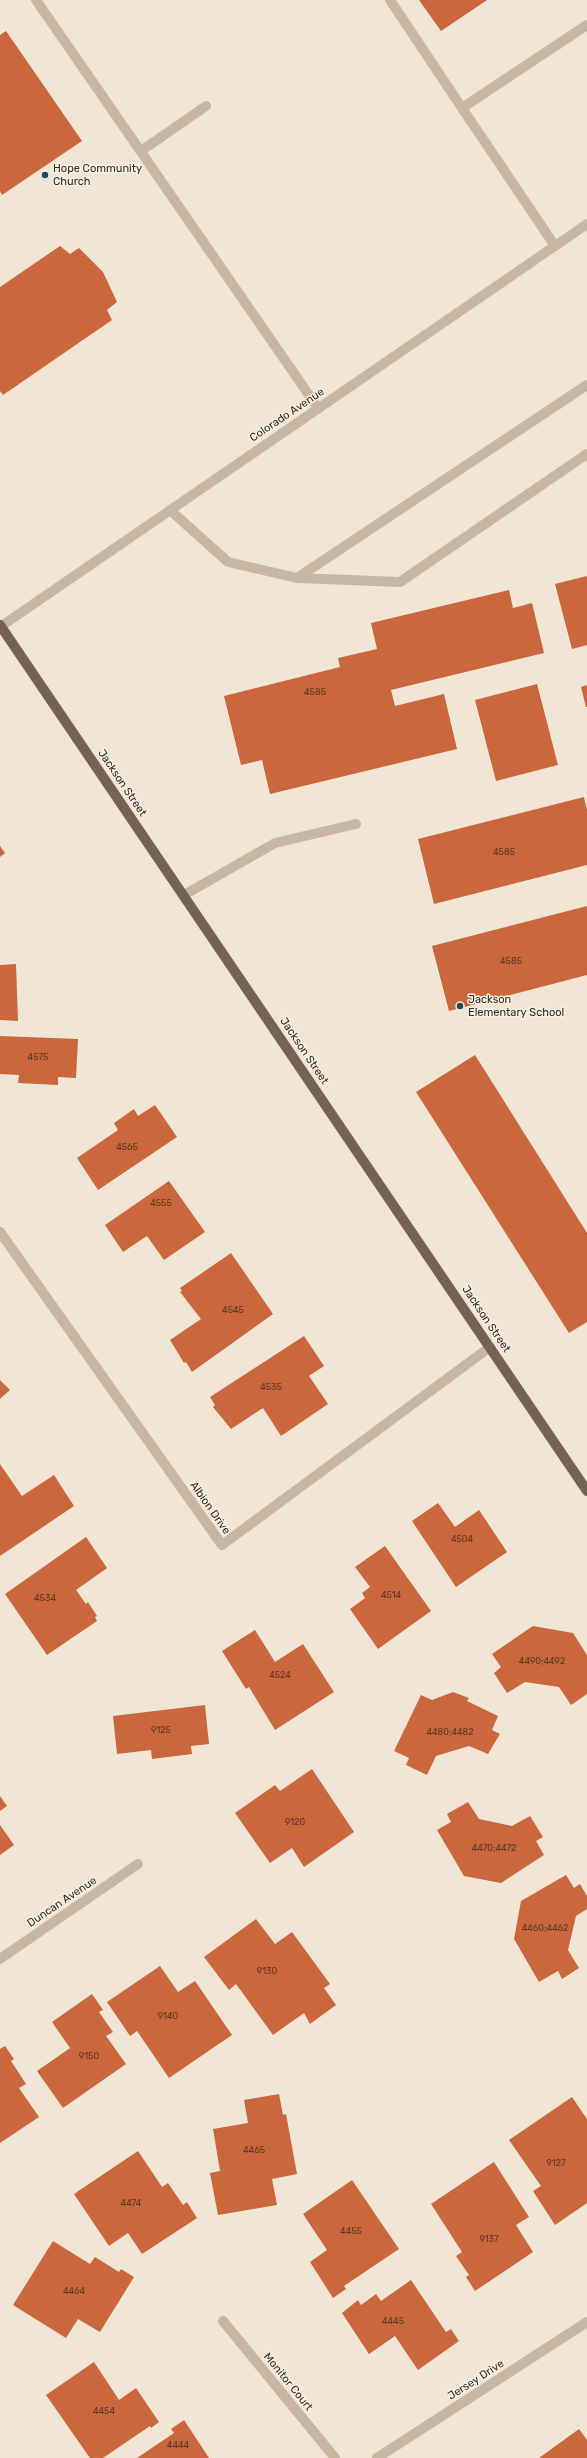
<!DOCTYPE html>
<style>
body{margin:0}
canvas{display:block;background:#f1e6d6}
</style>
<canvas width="587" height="2458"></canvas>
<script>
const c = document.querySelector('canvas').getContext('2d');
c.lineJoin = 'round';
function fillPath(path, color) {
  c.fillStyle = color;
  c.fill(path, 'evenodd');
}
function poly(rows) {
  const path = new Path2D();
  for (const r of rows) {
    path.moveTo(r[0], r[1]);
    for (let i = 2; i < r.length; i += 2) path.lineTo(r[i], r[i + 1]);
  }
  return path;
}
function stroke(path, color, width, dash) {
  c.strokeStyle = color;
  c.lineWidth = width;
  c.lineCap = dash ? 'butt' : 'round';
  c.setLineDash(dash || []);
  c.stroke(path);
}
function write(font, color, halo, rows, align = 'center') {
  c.font = font + ' Rubik,sans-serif';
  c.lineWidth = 3;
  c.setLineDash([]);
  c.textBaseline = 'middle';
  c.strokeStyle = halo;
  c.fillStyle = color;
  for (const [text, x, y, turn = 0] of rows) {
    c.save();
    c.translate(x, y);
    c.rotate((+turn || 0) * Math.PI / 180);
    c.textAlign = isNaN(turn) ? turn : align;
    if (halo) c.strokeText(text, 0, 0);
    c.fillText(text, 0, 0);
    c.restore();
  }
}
const building = poly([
 [419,0,487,0,441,31],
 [6,31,82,141,2,195,0,191,0,35],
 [60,246,70,254,79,248,103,272,117,302,107,310,112,320,3,395,0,391,0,287],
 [587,576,587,645,572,649,555,584],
 [509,590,513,608,532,603,544,653,391,690,395,706,444,694,457,749,270,794,262,760,241,765,224,696,340,667,338,658,377,649,371,623],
 [537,684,558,765,496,781,475,700],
 [587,685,587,707,586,707,581,687],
 [584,797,587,810,587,865,434,904,418,839],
 [0,846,5,853,0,857],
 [587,906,587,975,449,1011,432,946],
 [16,964,18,1021,0,1020,0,965],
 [0,1036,78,1039,76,1078,58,1077,58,1085,18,1083,19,1075,0,1074],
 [475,1055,587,1233,587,1322,569,1333,416,1092],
 [155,1105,177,1137,98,1190,77,1158,118,1130,114,1123,134,1109,138,1116],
 [169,1181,205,1232,164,1260,147,1236,123,1252,105,1225],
 [231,1253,273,1314,192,1372,186,1362,184,1363,170,1340,201,1319,180,1292,182,1291,180,1288],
 [304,1336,324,1366,309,1376,328,1404,281,1436,263,1408,231,1429,213,1407,215,1405,210,1397],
 [0,1380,10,1390,0,1399],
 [0,1464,22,1496,54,1475,74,1506,0,1556],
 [438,1503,455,1527,479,1510,507,1552,456,1587,412,1521],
 [86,1537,107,1568,76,1590,86,1604,88,1602,97,1616,95,1617,97,1621,47,1655,5,1594],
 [385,1546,431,1611,378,1649,350,1609,365,1598,362,1593,370,1587,355,1567],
 [533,1626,573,1633,587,1655,587,1694,571,1705,559,1687,525,1682,507,1693,494,1673,501,1667,492,1654],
 [255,1630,275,1662,303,1644,334,1692,275,1730,249,1687,246,1689,222,1651],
 [453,1692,469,1698,467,1701,498,1716,492,1730,500,1734,488,1754,469,1746,436,1756,427,1775,406,1765,409,1758,394,1751,421,1695,432,1700],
 [205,1705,209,1744,191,1746,192,1754,152,1759,151,1750,117,1754,113,1716],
 [312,1769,354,1832,304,1867,292,1848,270,1863,235,1813,275,1785,280,1791],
 [0,1796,7,1806,0,1811],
 [468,1802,479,1819,512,1826,530,1816,543,1837,536,1841,544,1855,501,1883,464,1876,437,1830,451,1822,447,1814],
 [0,1825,14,1845,0,1855],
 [566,1875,574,1888,580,1884,587,1896,587,1909,576,1916,568,1950,579,1968,562,1979,558,1971,539,1982,514,1939,521,1901],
 [256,1919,275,1944,292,1932,330,1984,324,1988,336,2005,310,2024,304,2013,273,2035,236,1984,229,1990,204,1957],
 [160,1966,178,1992,195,1981,232,2035,169,2078,137,2031,130,2036,107,2002],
 [92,1994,103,2010,99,2012,113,2032,106,2036,126,2064,63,2108,37,2071,70,2048,52,2022],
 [5,2046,14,2059,11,2061,26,2084,19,2088,39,2117,0,2143,0,2049],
 [279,2094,283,2115,286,2114,297,2174,272,2179,277,2205,218,2215,210,2173,220,2171,213,2129,248,2123,244,2100],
 [572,2097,587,2119,587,2203,555,2225,533,2191,541,2186,509,2140],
 [138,2151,162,2187,168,2183,183,2205,187,2202,197,2218,142,2254,128,2233,109,2246,74,2194],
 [494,2162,529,2217,516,2225,533,2252,475,2291,466,2277,469,2275,456,2256,462,2252,431,2204],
 [352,2180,399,2249,344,2286,346,2289,333,2298,310,2262,327,2250,303,2214],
 [53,2241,90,2264,95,2257,119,2272,121,2269,134,2277,100,2332,78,2319,66,2338,13,2305],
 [411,2280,446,2332,451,2329,459,2341,418,2370,395,2336,369,2354,342,2313,358,2300,361,2305,376,2294,381,2301],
 [94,2362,119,2400,136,2388,159,2422,151,2428,150,2426,103,2458,90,2458,46,2395],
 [184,2420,209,2458,137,2458,174,2433,171,2429],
 [579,2429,587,2440,587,2458,539,2458]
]);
const minor = poly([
 [36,0,318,408],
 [390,0,462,108,587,25],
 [462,108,555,246],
 [141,151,206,106],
 [170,510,228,562,297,578,587,385],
 [297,578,400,582,587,454],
 [0,627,587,224],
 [184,895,275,843,356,824],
 [0,1232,222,1545,490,1347],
 [0,1959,138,1864],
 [223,2321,335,2458],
 [377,2458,587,2322]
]);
const major = poly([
 [0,625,587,1491]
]);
const markers = [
 [45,175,4,"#1a4e56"],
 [460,1006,4,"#1a4e56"]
];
const numberNames = [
 ["4585",315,692],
 ["4585",504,852],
 ["4585",511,961],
 ["4575",38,1057],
 ["4565",127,1147],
 ["4555",161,1203],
 ["4545",233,1310],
 ["4535",271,1387],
 ["4504",462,1539],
 ["4514",391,1595],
 ["4534",45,1598],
 ["4490;4492",542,1661],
 ["4524",280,1675],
 ["9125",161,1730],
 ["4480;4482",450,1732],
 ["9120",295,1822],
 ["4470;4472",494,1848],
 ["4460;4462",545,1928],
 ["9130",267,1971],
 ["9140",168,2016],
 ["9150",89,2056],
 ["4465",254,2150],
 ["9127",556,2163],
 ["4474",131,2203],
 ["4455",351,2231],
 ["9137",489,2239],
 ["4464",74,2291],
 ["4445",393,2321],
 ["4454",104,2411],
 ["4444",178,2445]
];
const poiNames = [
 ["Hope Community",53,169],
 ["Church",53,182],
 ["Jackson",468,1000],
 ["Elementary School",468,1013]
];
const streetNames = [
 ["Colorado Avenue",287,415,-34],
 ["Jackson Street",122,783,56],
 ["Jackson Street",304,1051,56],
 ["Jackson Street",486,1319,56],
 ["Albion Drive",210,1508,55],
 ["Duncan Avenue",62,1902,-34],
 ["Jersey Drive",476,2380,-33],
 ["Monitor Court",288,2382,51]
];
fillPath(building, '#ca673c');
stroke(minor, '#c9b6a2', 10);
stroke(major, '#766255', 10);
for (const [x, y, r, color] of markers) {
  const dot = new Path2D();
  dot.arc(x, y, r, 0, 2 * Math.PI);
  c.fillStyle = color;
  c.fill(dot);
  stroke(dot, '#f9f0e2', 1.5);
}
write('9px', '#5a392b', null, numberNames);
write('11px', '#342a25', '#f9f0e2', poiNames, 'left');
write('11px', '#342a25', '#f9f0e2', streetNames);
</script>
